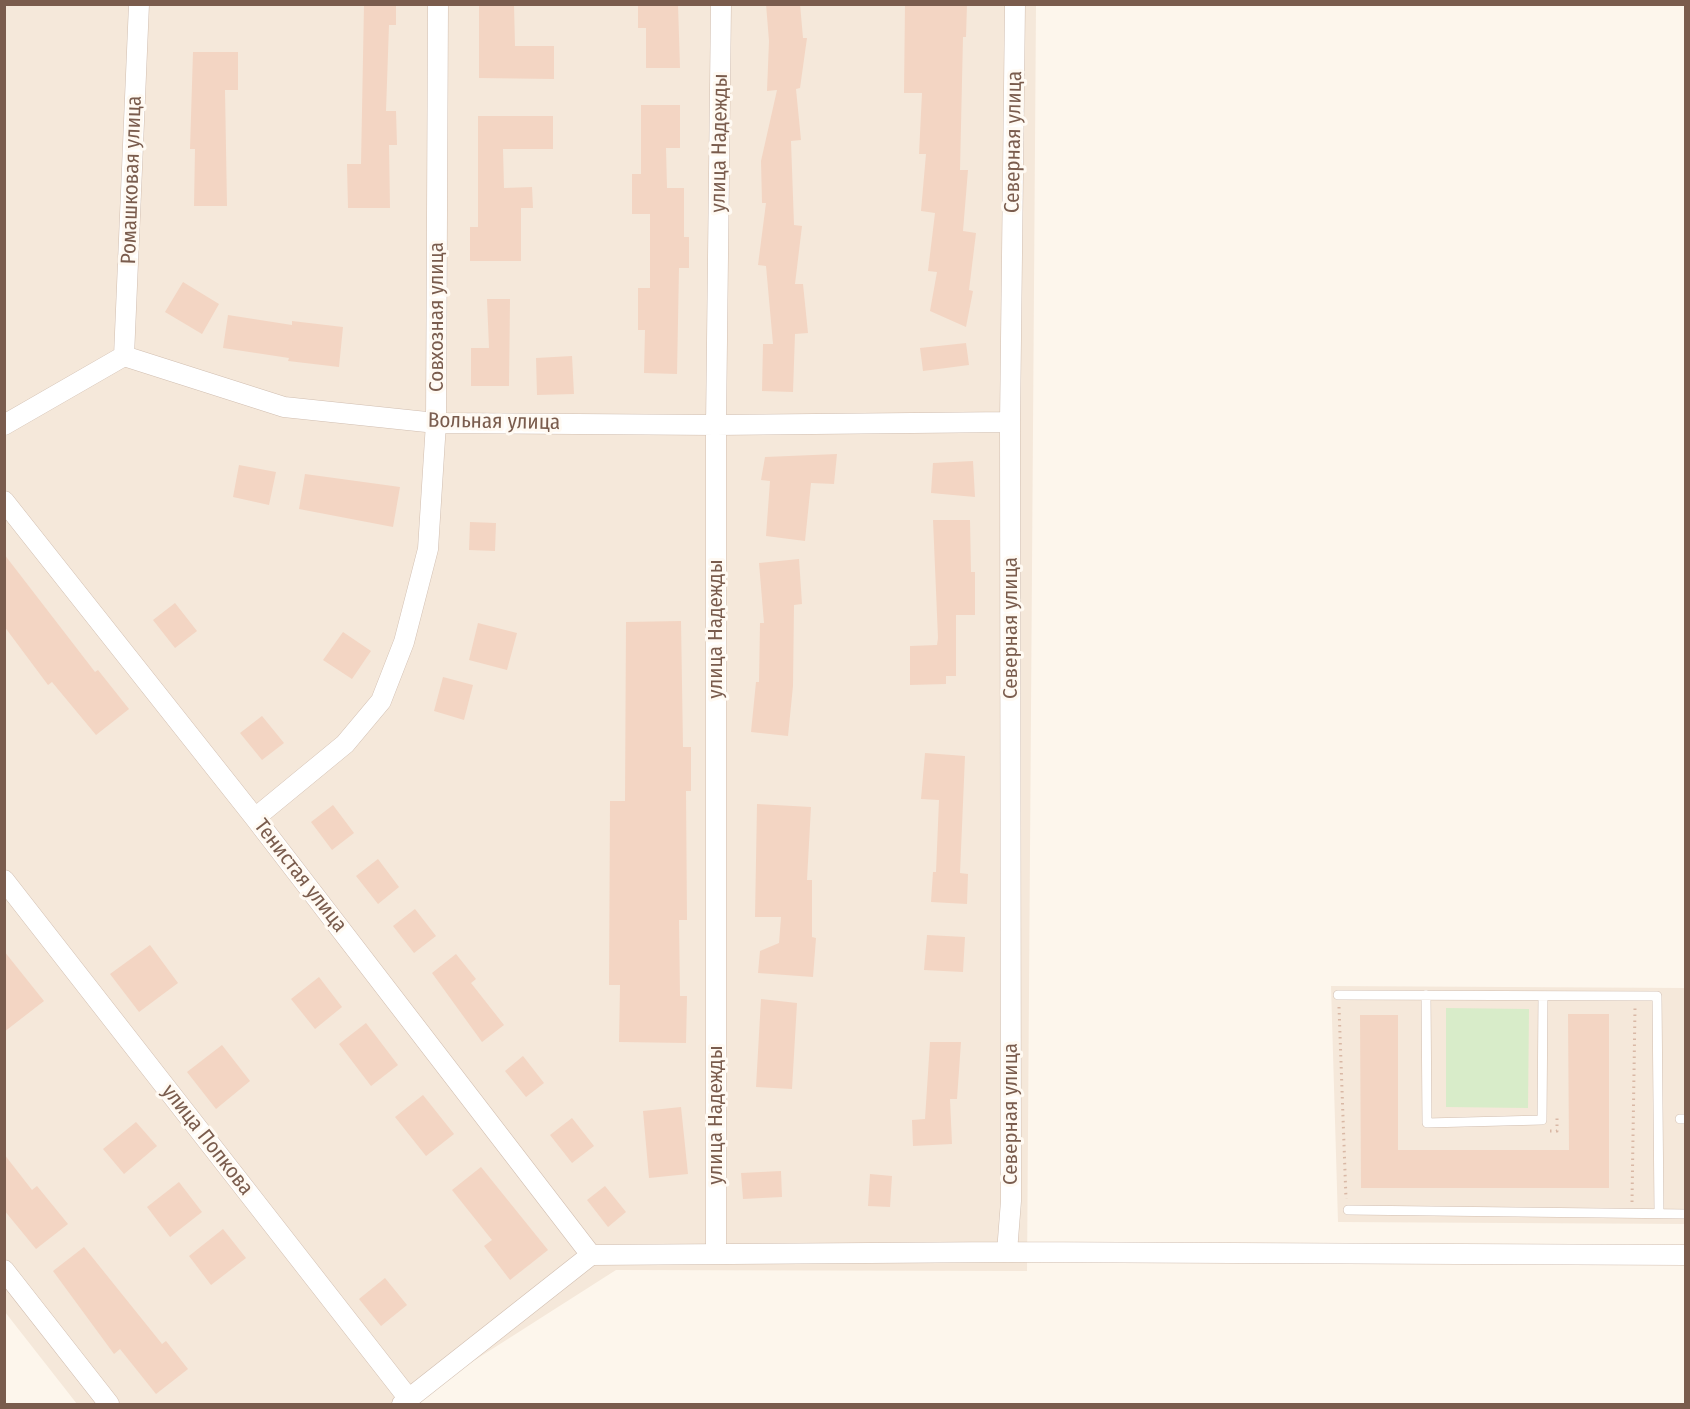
<!DOCTYPE html>
<meta charset="utf-8">
<style>
body{margin:0}
#map{position:relative;width:1690px;height:1409px;overflow:hidden;background:#fdf6ec;font-family:"Fira Sans Condensed",sans-serif}
canvas{display:block}
.frame{position:absolute;inset:0;border:6px solid #7a5c4d;pointer-events:none}
</style>
<div id="map">
<canvas width="1690" height="1409"></canvas>
<div class="frame"></div>
</div>
<script>
const c = document.querySelector('canvas').getContext('2d');
c.lineJoin = 'round';
function fillPath(path, color) {
  c.fillStyle = color;
  c.fill(path, 'evenodd');
}
function poly(rows) {
  const path = new Path2D();
  for (const r of rows) {
    path.moveTo(r[0], r[1]);
    for (let i = 2; i < r.length; i += 2) path.lineTo(r[i], r[i + 1]);
  }
  return path;
}
function stroke(path, color, width, dash) {
  c.strokeStyle = color;
  c.lineWidth = width;
  c.lineCap = dash ? 'butt' : 'round';
  c.setLineDash(dash || []);
  c.stroke(path);
}
function write(font, color, halo, rows, align = 'center') {
  c.font = font + ' "Fira Sans Condensed",sans-serif';
  c.lineWidth = 6;
  c.setLineDash([]);
  c.textBaseline = 'middle';
  c.strokeStyle = halo;
  c.fillStyle = color;
  for (const [text, x, y, turn = 0] of rows) {
    c.save();
    c.translate(x, y);
    c.rotate((+turn || 0) * Math.PI / 180);
    c.textAlign = isNaN(turn) ? turn : align;
    if (halo) c.strokeText(text, 0, 0);
    c.fillText(text, 0, 0);
    c.restore();
  }
}
const residential = poly([
 [5,5,1036,5,1027,1271,616,1270,406,1404,77,1404,5,1312],
 [1331,986,1685,988,1685,1224,1338,1222]
]);
const green = poly([
 [1446,1008,1529,1009,1528,1108,1446,1107]
]);
const building = poly([
 [364,4,396,4,396,25,389,25,386,111,396,111,397,145,389,145,390,208,348,208,347,164,361,164],
 [479,4,514,4,515,46,554,46,554,79,479,78],
 [638,4,678,4,680,68,646,68,646,28,638,28],
 [766,4,800,4,803,38,807,38,800,88,796,89,801,140,791,141,794,225,802,226,795,284,803,284,808,333,795,334,793,392,762,391,763,344,773,344,766,266,758,265,766,203,762,203,761,161,777,90,767,91,769,41],
 [905,4,967,4,966,37,963,37,960,170,968,170,963,231,976,233,969,290,973,291,966,327,930,311,937,272,928,271,935,213,921,211,926,154,919,154,922,93,904,93],
 [193,52,238,52,238,90,225,90,227,206,194,206,195,149,190,149],
 [641,105,680,105,680,148,666,148,667,188,684,188,684,237,689,237,689,268,679,268,677,374,644,373,645,330,638,330,638,288,650,288,650,214,632,214,632,174,641,174],
 [478,116,553,116,553,149,503,149,504,188,532,187,533,208,521,208,521,261,470,261,470,227,478,227],
 [183,282,219,304,202,334,165,312],
 [487,299,510,299,509,386,471,386,471,348,489,348],
 [228,315,292,325,292,321,343,327,339,367,288,361,289,358,223,348],
 [966,343,969,365,923,371,920,348],
 [572,356,574,394,537,395,536,358],
 [837,454,834,484,811,483,805,541,766,536,770,481,761,480,765,457],
 [973,461,975,497,931,493,933,463],
 [239,465,276,472,269,505,233,497],
 [305,474,400,487,393,527,299,509],
 [933,520,970,520,971,572,975,572,975,615,956,615,956,676,946,676,946,684,910,685,910,646,937,645,938,638],
 [470,522,496,523,495,551,469,550],
 [4,554,95,672,98,670,129,709,96,735,52,682,48,685,4,626],
 [799,559,802,604,794,605,793,686,788,736,751,732,756,682,759,682,760,623,764,623,759,563],
 [175,603,197,631,175,648,153,620],
 [681,621,683,747,691,747,691,791,686,791,687,920,679,920,680,996,687,996,686,1043,619,1042,620,985,609,985,610,801,625,801,626,622],
 [478,623,517,633,507,670,469,660],
 [343,632,371,651,352,679,323,660],
 [443,677,473,685,464,720,434,711],
 [262,716,284,743,262,760,240,733],
 [925,753,965,756,960,873,968,874,967,904,931,902,933,872,936,872,939,800,921,799],
 [757,804,811,807,807,880,812,880,812,937,816,938,813,977,758,973,760,951,779,943,781,917,755,917],
 [333,805,354,833,332,850,311,822],
 [378,859,399,887,378,904,356,876],
 [415,909,436,936,414,953,393,926],
 [927,935,965,937,963,972,924,970],
 [150,945,178,983,139,1012,110,974],
 [4,951,44,1001,4,1032],
 [456,954,476,979,471,983,504,1025,482,1042,432,973],
 [319,977,342,1007,315,1029,291,999],
 [761,999,797,1003,792,1089,756,1087],
 [1568,1014,1609,1014,1609,1188,1361,1188,1360,1015,1398,1015,1398,1150,1569,1150],
 [366,1023,398,1065,371,1086,339,1044],
 [930,1042,961,1042,957,1099,950,1099,952,1144,913,1146,912,1120,925,1119],
 [222,1045,250,1081,216,1109,187,1072],
 [523,1056,544,1083,526,1097,505,1071],
 [423,1095,454,1134,426,1156,395,1117],
 [681,1107,688,1174,649,1178,643,1111],
 [572,1118,594,1146,572,1163,550,1135],
 [136,1122,157,1146,124,1174,103,1149],
 [4,1154,32,1190,37,1186,68,1224,36,1249,4,1210],
 [481,1167,548,1250,510,1280,484,1246,492,1240,452,1190],
 [781,1171,782,1197,743,1199,741,1173],
 [870,1174,892,1176,890,1207,868,1206],
 [179,1182,202,1212,170,1237,147,1207],
 [605,1186,626,1212,608,1227,587,1200],
 [223,1229,246,1258,211,1285,189,1256],
 [84,1247,162,1344,166,1341,188,1369,156,1394,120,1349,114,1354,53,1271],
 [385,1278,407,1305,381,1326,359,1299]
]);
const path = poly([
 [1339,1007,1346,1199],
 [1550,1131,1557,1131,1557,1118],
 [1632,1202,1635,1008]
]);
const lane = poly([
 [1338,995,1657,996,1659,1213],
 [1426,995,1427,1123,1542,1120,1543,996],
 [1680,1119,1686,1119],
 [1348,1210,1686,1214]
]);
const street = poly([
 [124,356,139,4],
 [4,425,124,356,284,407,436,423,716,425,1010,422],
 [4,501,255,818,591,1255],
 [255,818,345,744,381,701,404,642,428,549,436,423,438,4],
 [4,880,409,1399],
 [1007,1252,1011,1201,1010,422,1015,4],
 [716,1253,716,425,721,4],
 [4,1270,109,1404],
 [402,1404,591,1255,1007,1252,1686,1255]
]);
const streetNames = [
 ["Северная улица",1014,142,-89],
 ["улица Надежды",720,143,-89],
 ["Ромашковая улица",132,180,-88],
 ["Совхозная улица",437,317,-90],
 ["Вольная улица",494,422,1],
 ["Северная улица",1011,628,-90],
 ["улица Надежды",716,629,-90],
 ["Тенистая улица",300,876,52],
 ["Северная улица",1011,1114,-90],
 ["улица Надежды",716,1115,-90],
 ["улица Попкова",207,1140,52]
];
fillPath(residential, '#f5e8da');
fillPath(green, '#d8ecc9');
fillPath(building, '#f3d5c3');
stroke(lane, '#d1beb0', 10);
stroke(street, '#d1beb0', 21);
stroke(path, '#d9b8a5', 3, [1.5, 4.5]);
stroke(lane, '#fff', 9);
stroke(street, '#fff', 20);
write('21px', '#7a5c4d', '#fffaf3', streetNames);
</script>
